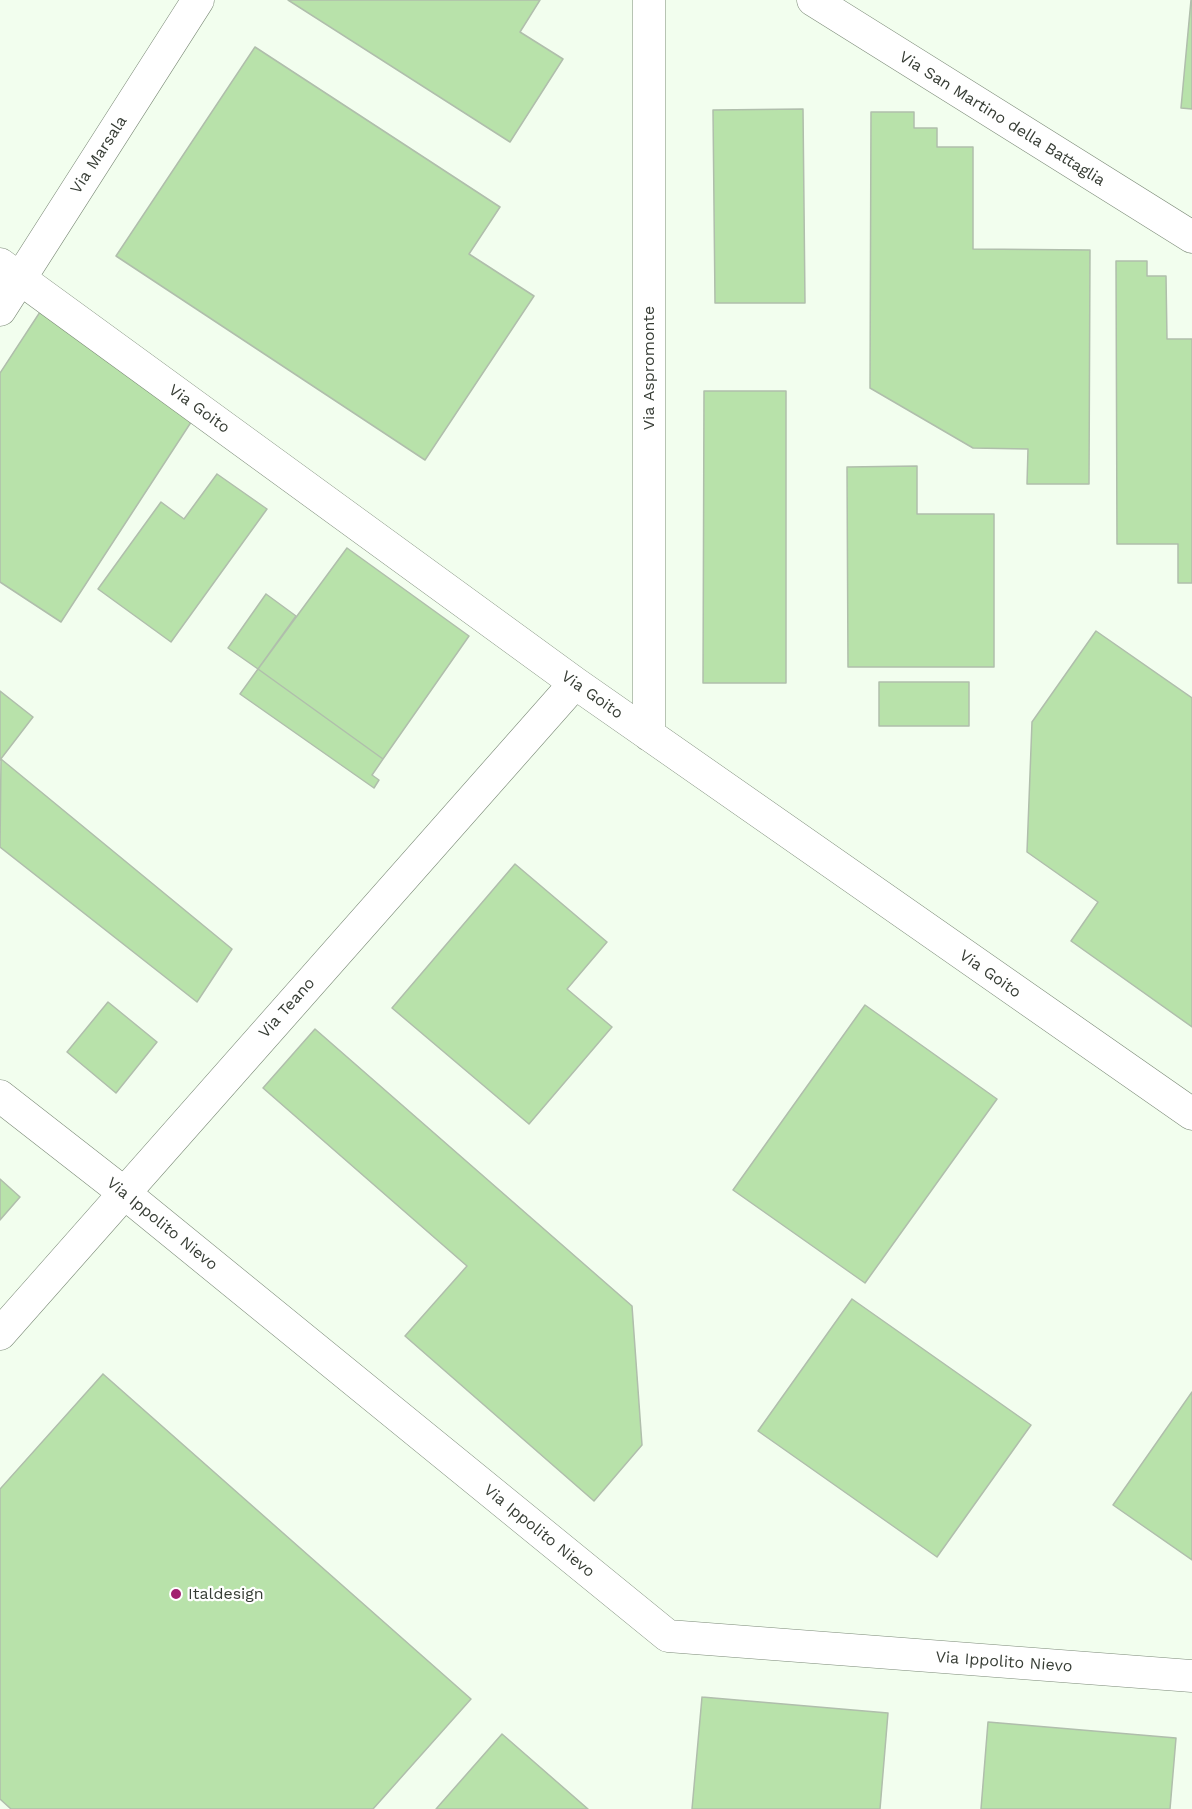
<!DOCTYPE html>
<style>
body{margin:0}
canvas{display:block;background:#f2feee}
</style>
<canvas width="1192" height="1809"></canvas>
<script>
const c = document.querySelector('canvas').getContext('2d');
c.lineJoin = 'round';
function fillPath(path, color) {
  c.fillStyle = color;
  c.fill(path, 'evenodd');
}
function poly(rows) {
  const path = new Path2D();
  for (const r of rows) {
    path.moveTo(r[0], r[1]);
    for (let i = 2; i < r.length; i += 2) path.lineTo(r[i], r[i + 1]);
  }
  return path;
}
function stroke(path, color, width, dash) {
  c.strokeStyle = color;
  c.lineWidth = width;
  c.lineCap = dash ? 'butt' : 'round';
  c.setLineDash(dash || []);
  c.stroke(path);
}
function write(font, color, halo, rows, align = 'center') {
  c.font = font + ' "Work Sans",sans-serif';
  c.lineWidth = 4.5;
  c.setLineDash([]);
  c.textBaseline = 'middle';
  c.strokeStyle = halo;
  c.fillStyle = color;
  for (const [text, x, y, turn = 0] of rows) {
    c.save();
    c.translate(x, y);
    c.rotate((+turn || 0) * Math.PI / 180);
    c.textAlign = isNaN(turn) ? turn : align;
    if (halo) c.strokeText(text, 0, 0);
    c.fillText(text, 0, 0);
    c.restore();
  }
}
const building = poly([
 [288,0,540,0,520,32,563,59,510,142,288,0],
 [1191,0,1192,0,1192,109,1181,108,1191,0],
 [255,47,500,207,469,254,534,296,425,460,116,256,255,47],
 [803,109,805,303,715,303,713,110,803,109],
 [871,112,914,112,914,128,937,128,937,147,973,147,973,249,1090,250,1089,484,1027,484,1028,449,973,448,870,388,871,112],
 [1116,261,1147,261,1147,276,1166,276,1167,339,1192,339,1192,583,1178,583,1178,544,1117,544,1116,261],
 [40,312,197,413,61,622,0,582,0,373,40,312],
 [704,391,786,391,786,683,703,683,704,391],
 [917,466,917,514,994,514,994,667,848,667,847,467,917,466],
 [217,474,267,509,171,642,98,589,161,502,184,519,217,474],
 [347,548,469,636,383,759,258,669,347,548],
 [266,594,296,616,258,669,228,648,266,594],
 [1096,631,1192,698,1192,1027,1071,941,1098,902,1027,852,1032,722,1096,631],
 [258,669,383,759,372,775,379,780,374,788,240,694,258,669],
 [879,682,969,682,969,726,879,726,879,682],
 [0,691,33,717,0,760,0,691],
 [1,759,232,949,197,1002,0,847,1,759],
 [515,864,607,942,567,989,612,1027,529,1124,392,1008,515,864],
 [108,1002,157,1042,116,1093,67,1052,108,1002],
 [865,1005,997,1099,865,1283,733,1190,865,1005],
 [315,1029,632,1306,642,1445,594,1501,405,1336,467,1266,263,1088,315,1029],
 [0,1179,20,1197,0,1220,0,1179],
 [852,1299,1031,1425,937,1557,758,1431,852,1299],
 [103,1374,471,1699,373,1809,11,1809,0,1799,0,1489,103,1374],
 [1192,1392,1192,1560,1113,1505,1192,1392],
 [702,1697,888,1713,880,1809,692,1809,702,1697],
 [988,1722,1176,1738,1170,1809,981,1809,988,1722],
 [502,1734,588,1809,436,1809,502,1734]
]);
const minor = poly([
 [649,0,649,735],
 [813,0,1192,237],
 [0,264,575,683,1192,1114],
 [0,310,198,0],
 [0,1096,123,1192,668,1636,1192,1676],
 [0,1334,575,683]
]);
const markers = [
 [176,1594,6,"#a11f70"]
];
const streetNames = [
 ["Via San Martino della Battaglia",1002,119,32],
 ["Via Marsala",99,155,-57],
 ["Via Aspromonte",649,368,-90],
 ["Via Goito",199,409,36],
 ["Via Goito",592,695,35],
 ["Via Goito",990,974,35],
 ["Via Teano",287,1008,-48],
 ["Via Ippolito Nievo",162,1224,39],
 ["Via Ippolito Nievo",539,1531,39],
 ["Via Ippolito Nievo",1004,1662,4]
];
const poiNames = [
 ["Italdesign",188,1594]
];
fillPath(building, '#b8e2aa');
stroke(building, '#b0beac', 1.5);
stroke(minor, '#7c8a78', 33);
stroke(minor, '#fff', 32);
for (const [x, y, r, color] of markers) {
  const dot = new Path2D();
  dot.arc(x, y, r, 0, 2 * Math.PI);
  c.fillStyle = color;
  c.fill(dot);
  stroke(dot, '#fff', 2);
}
write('16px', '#373d35', '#fff', streetNames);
write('16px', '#373d35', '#fff', poiNames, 'left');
</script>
